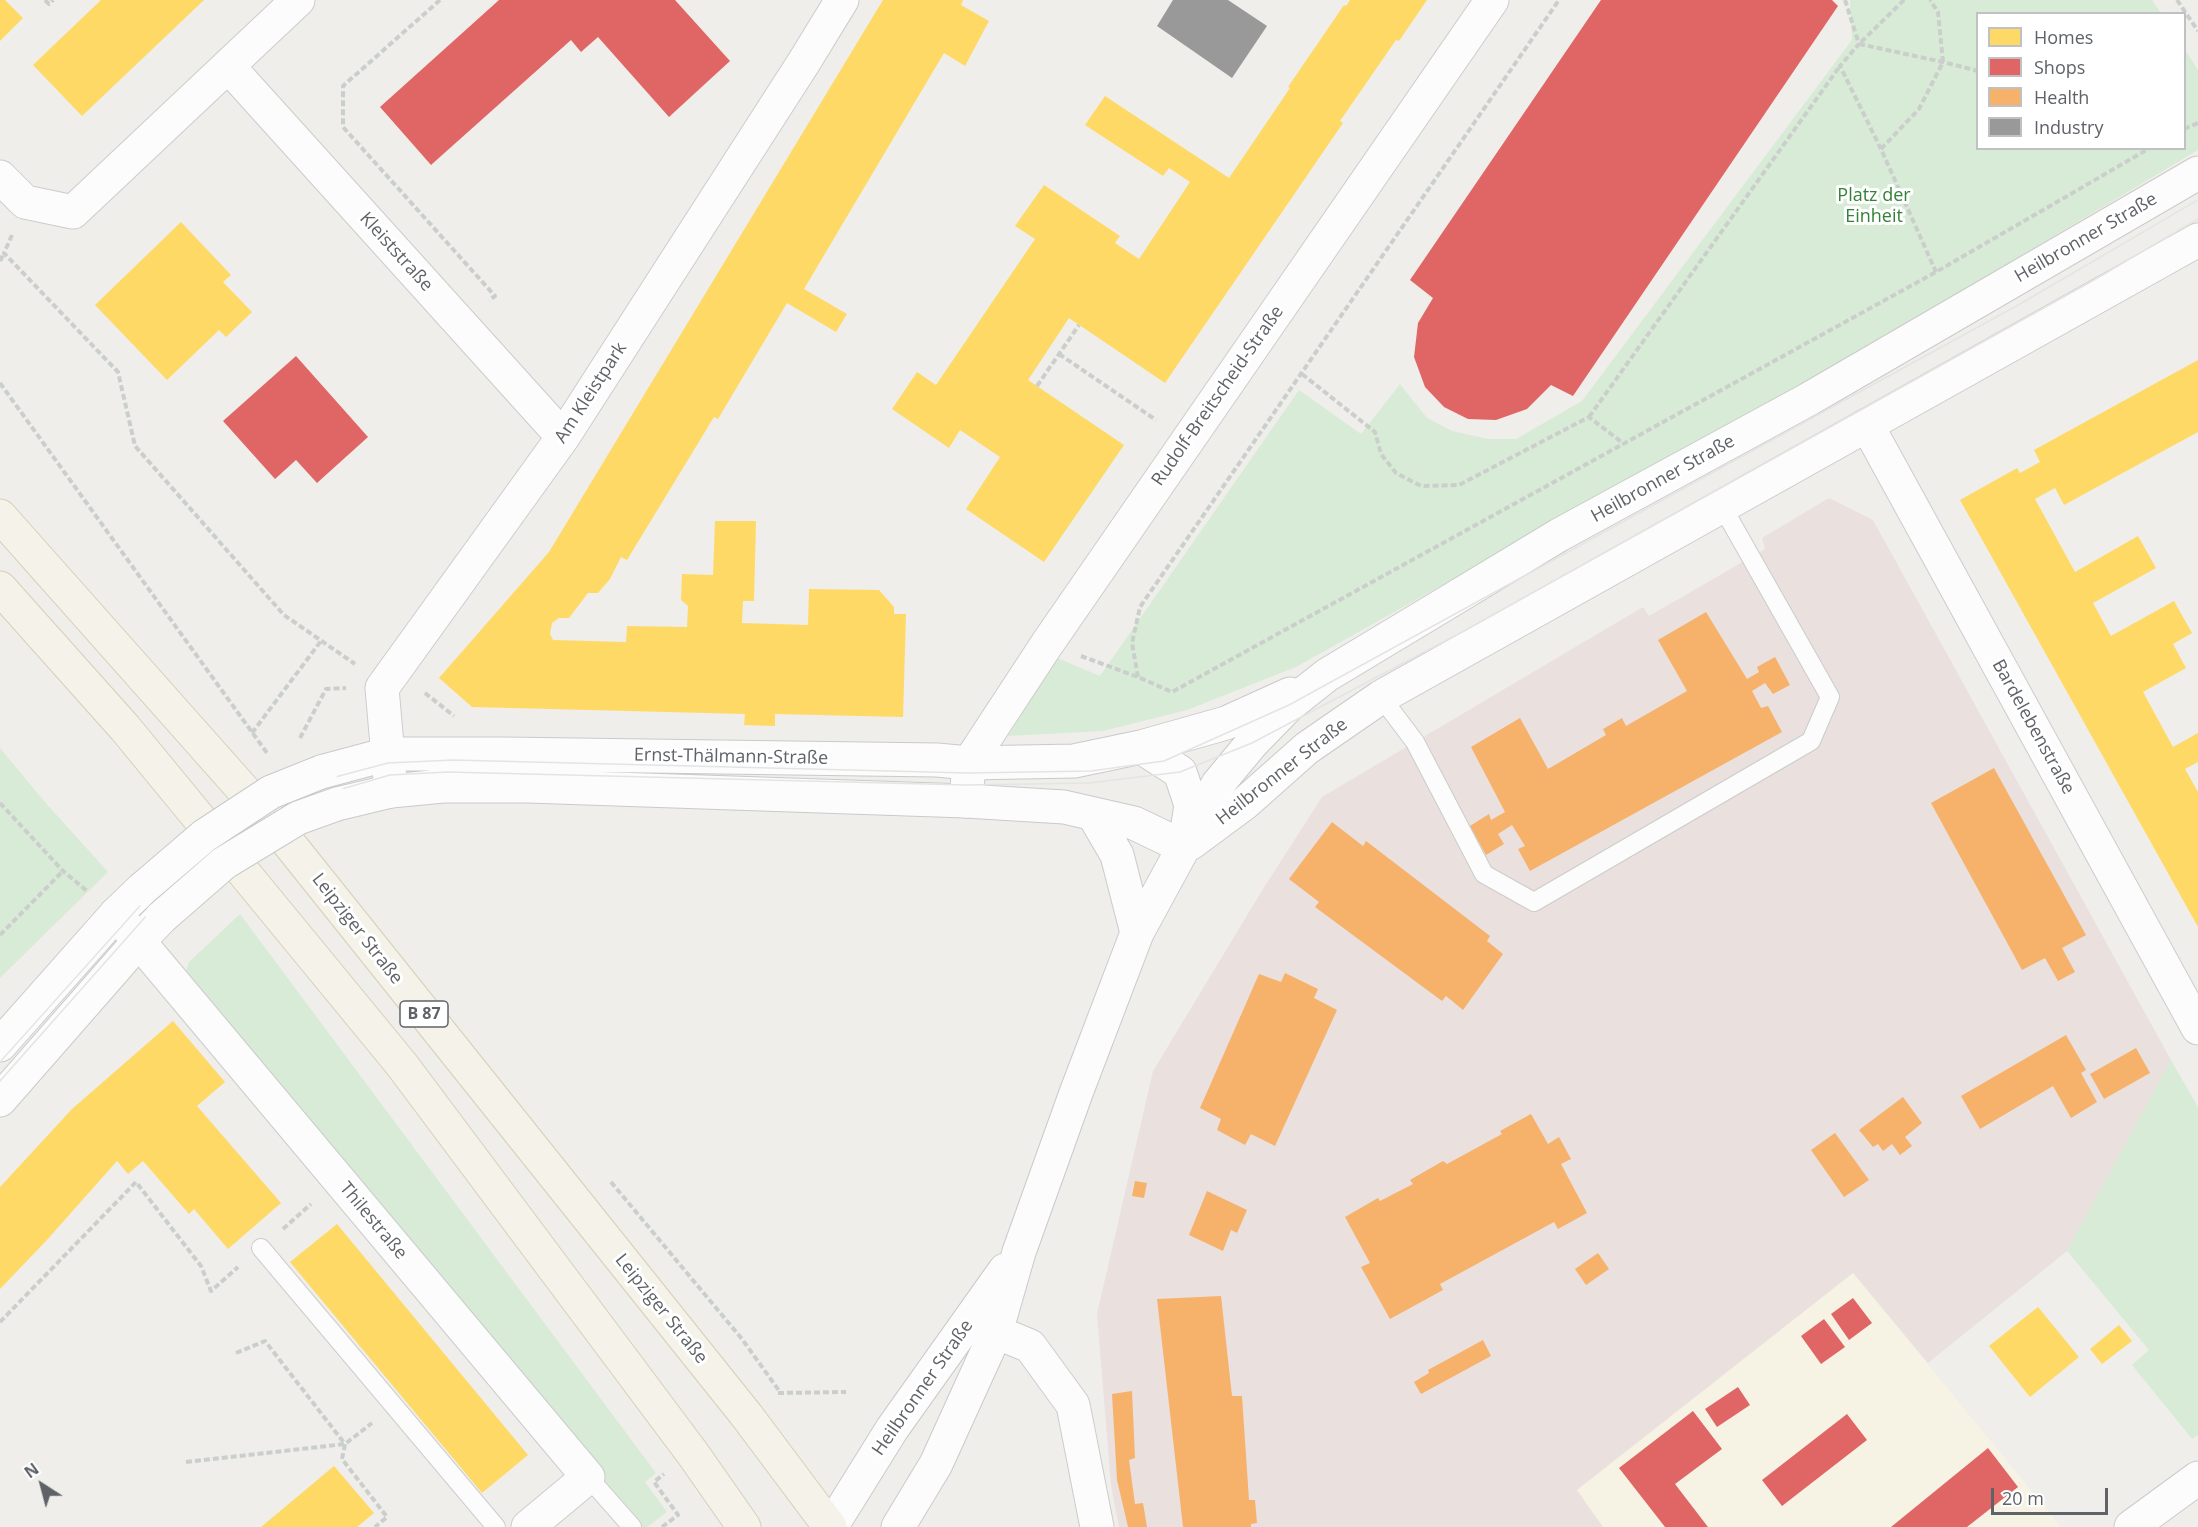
<!DOCTYPE html>
<meta charset="utf-8">
<style>
body{margin:0}
#map{position:relative;width:2198px;height:1527px;overflow:hidden;background:#efeeea;font-family:"Open Sans",sans-serif}
canvas{display:block}
.legend{position:absolute;left:1976px;top:12px;width:210px;height:138px;box-sizing:border-box;background:#fff;border:2px solid #bfc1c3;margin:0;padding:8px 10px;list-style:none;font-size:18px;color:#5f6368}
.legend li{display:flex;align-items:center;gap:12px;height:30px}
.legend b{width:30px;border:2px solid #bfc1c3}
.north{position:absolute;left:12px;top:1455px;width:60px;height:60px;-webkit-text-stroke:4px #fff;paint-order:stroke;rotate:324deg;font-size:16px;font-weight:700;line-height:24px;text-align:center;color:#5f6368}
.north::after{content:'';display:block;margin:auto;width:21px;height:27px;background:#5f6368;clip-path:polygon(50% 0,100% 100%,50% 72%,0 100%)}
.scale{position:absolute;left:1991px;top:1488px;width:117px;height:27px;box-sizing:border-box;border:3px solid #5f6368;border-top:0;padding-left:8px;font-size:18px;line-height:21px;white-space:nowrap;color:#5f6368;-webkit-text-stroke:4px #fff;paint-order:stroke}
</style>
<div id="map">
<canvas width="2198" height="1527"></canvas>
<ul class="legend">
<li><b style="height:16px;background:#ffd966"></b>Homes</li>
<li><b style="height:16px;background:#e06666"></b>Shops</li>
<li><b style="height:16px;background:#f6b26b"></b>Health</li>
<li><b style="height:16px;background:#999"></b>Industry</li>
</ul>
<div class="north">N</div>
<div class="scale">20 m</div>
</div>
<script>
const c = document.querySelector('canvas').getContext('2d');
c.lineJoin = 'round';
function fillPath(path, color) {
  c.fillStyle = color;
  c.fill(path, 'evenodd');
}
function poly(rows) {
  const path = new Path2D();
  for (const r of rows) {
    path.moveTo(r[0], r[1]);
    for (let i = 2; i < r.length; i += 2) path.lineTo(r[i], r[i + 1]);
  }
  return path;
}
function stroke(path, color, width, dash) {
  c.strokeStyle = color;
  c.lineWidth = width;
  c.lineCap = dash ? 'butt' : 'round';
  c.setLineDash(dash || []);
  c.stroke(path);
}
function write(font, color, halo, rows, align = 'center') {
  c.font = font + ' "Open Sans",sans-serif';
  c.lineWidth = 6;
  c.setLineDash([]);
  c.textBaseline = 'middle';
  c.strokeStyle = halo;
  c.fillStyle = color;
  for (const [text, x, y, turn = 0] of rows) {
    c.save();
    c.translate(x, y);
    c.rotate((+turn || 0) * Math.PI / 180);
    c.textAlign = isNaN(turn) ? turn : align;
    if (halo) c.strokeText(text, 0, 0);
    c.fillText(text, 0, 0);
    c.restore();
  }
}
const commercial = poly([
 [1853,1273,2061,1527,1603,1527,1576,1490]
]);
const medical = poly([
 [1829,498,1873,520,2171,1060,2067,1251,1928,1363,1853,1273,1577,1490,1603,1527,1119,1527,1111,1485,1097,1314,1153,1071,1263,889,1322,797,1643,607,1649,616,1765,549,1762,538]
]);
const green = poly([
 [1850,0,2152,0,2161,13,1978,14,1978,148,2184,148,2185,50,2198,70,2198,150,1880,340,1296,667,1187,710,1103,731,1008,736,1057,658,1100,676,1299,390,1361,434,1400,384,1427,418,1452,431,1488,439,1516,439,1582,401,1852,40],
 [0,748,44,801,108,872,0,978],
 [240,914,656,1473,645,1482,667,1512,647,1527,640,1527,186,971,189,962],
 [2171,1060,2198,1107,2198,1435,2192,1439,2132,1365,2149,1350,2067,1251]
]);
const homes = poly([
 [0,0,5,0,23,18,0,41],
 [101,0,204,0,82,116,33,65],
 [883,0,963,0,961,5,989,21,965,66,944,53,804,289,847,314,836,332,787,303,718,419,714,417,627,560,621,557,610,579,598,593,588,593,569,618,559,618,552,623,550,634,553,640,626,642,627,626,687,627,688,606,681,600,682,574,713,575,715,521,756,521,754,601,743,601,742,623,808,625,809,589,879,590,894,607,894,614,906,614,903,717,775,714,775,726,744,725,745,714,472,707,439,678,549,552],
 [1350,0,1427,0,1399,41,1396,40,1340,121,1343,123,1165,383,1069,318,1028,380,1124,445,1044,562,966,509,1000,457,960,430,949,448,892,409,917,372,936,385,1035,239,1015,226,1044,185,1120,236,1115,243,1139,259,1190,182,1169,168,1163,176,1085,125,1105,96,1229,178,1290,88,1288,87,1344,5,1346,6],
 [181,222,231,275,223,282,252,312,226,337,219,330,167,380,95,305],
 [2198,360,2198,432,2064,505,2055,488,2035,499,2075,572,2138,536,2156,568,2093,603,2111,636,2174,601,2192,633,2173,644,2186,668,2143,692,2173,747,2198,733,2198,762,2185,769,2198,792,2198,927,1960,500,2017,468,2020,473,2040,462,2034,450],
 [173,1021,225,1082,197,1106,281,1203,228,1249,194,1209,189,1214,143,1161,128,1174,117,1161,46,1241,0,1289,0,1187,72,1109],
 [337,1224,528,1455,482,1493,290,1262],
 [2038,1307,2079,1357,2030,1397,1989,1346],
 [2119,1325,2132,1341,2102,1364,2090,1349],
 [334,1466,374,1513,357,1527,261,1527]
]);
const shops = poly([
 [499,0,675,0,730,61,669,117,598,37,581,52,571,40,431,165,380,107],
 [1601,0,1832,0,1838,6,1573,396,1551,385,1527,409,1496,420,1468,419,1444,407,1425,387,1414,357,1418,323,1433,298,1410,280],
 [296,356,368,437,317,483,296,460,275,479,223,421],
 [1853,1298,1872,1323,1849,1340,1831,1314],
 [1824,1319,1845,1347,1821,1364,1801,1336],
 [1738,1387,1750,1405,1717,1427,1705,1409],
 [1693,1411,1722,1449,1675,1484,1708,1527,1665,1527,1619,1468],
 [1847,1414,1867,1440,1782,1506,1762,1480],
 [1988,1448,2018,1487,1967,1527,1891,1527]
]);
const health = poly([
 [1706,612,1747,679,1759,672,1757,667,1775,657,1790,685,1773,694,1765,683,1752,691,1761,708,1768,706,1782,732,1530,871,1518,849,1525,846,1512,825,1498,834,1504,844,1486,855,1470,826,1489,814,1491,820,1505,812,1471,747,1520,718,1548,769,1606,735,1603,729,1622,718,1626,726,1687,691,1658,640],
 [1994,768,2086,935,2062,948,2075,972,2058,981,2045,958,2022,970,1931,803],
 [1332,822,1363,846,1366,841,1490,936,1487,941,1503,954,1463,1010,1446,996,1442,1001,1315,907,1319,902,1289,879],
 [1285,973,1318,989,1314,998,1337,1010,1275,1146,1251,1134,1245,1145,1217,1130,1221,1119,1200,1108,1259,974,1281,982],
 [2066,1035,2086,1070,2081,1073,2097,1102,2071,1118,2053,1086,1980,1129,1961,1096],
 [2136,1048,2150,1073,2104,1099,2090,1074],
 [1903,1097,1922,1123,1905,1137,1912,1146,1900,1155,1892,1144,1883,1151,1878,1144,1873,1147,1859,1130],
 [1531,1114,1548,1144,1559,1137,1571,1159,1561,1164,1587,1213,1558,1229,1554,1222,1440,1284,1443,1290,1390,1319,1361,1267,1370,1263,1345,1217,1378,1198,1380,1201,1413,1184,1410,1180,1443,1161,1447,1164,1502,1134,1500,1131],
 [1835,1133,1869,1180,1844,1197,1811,1150],
 [1135,1181,1147,1183,1144,1198,1132,1196],
 [1207,1191,1247,1210,1237,1233,1231,1230,1223,1251,1189,1235],
 [1598,1253,1609,1269,1586,1285,1575,1269],
 [1221,1296,1232,1396,1242,1396,1249,1500,1255,1500,1257,1523,1251,1524,1251,1527,1183,1527,1157,1299],
 [1483,1340,1491,1356,1421,1394,1414,1382,1429,1373,1428,1370],
 [1132,1391,1135,1458,1129,1460,1135,1504,1143,1503,1147,1527,1128,1527,1117,1480,1112,1394]
]);
const industry = poly([
 [1173,0,1228,0,1267,26,1232,78,1157,26]
]);
const path = poly([
 [45,0,49,4,53,0],
 [440,0,343,86,343,127,495,296,489,300],
 [1845,0,1859,44,1840,66,1881,149,1936,272],
 [1904,0,1859,44,1943,62,1978,71],
 [2177,0,2198,31],
 [2184,129,2198,123],
 [1881,149,1919,109,1943,62,1938,12,1930,0],
 [12,235,4,253,118,372,135,446,284,615,355,664],
 [0,261,4,253],
 [1059,354,1156,420],
 [1302,374,1375,432,1381,454,1396,473,1421,486,1459,485,1589,417,1624,444],
 [0,383,267,753],
 [1037,386,1079,325],
 [1589,417,1840,66],
 [1081,656,1138,677,1172,692,1936,272,2150,148],
 [1138,677,1132,643,1140,607,1559,0],
 [425,693,454,716],
 [252,733,321,641],
 [300,738,326,689,346,688],
 [0,803,63,871,87,891],
 [0,935,63,871],
 [611,1182,742,1339,780,1392],
 [283,1229,311,1204],
 [0,1322,136,1182,201,1266,211,1291,238,1267],
 [236,1353,265,1341,345,1444,342,1459,387,1517,375,1527],
 [778,1393,846,1392],
 [186,1462,345,1444,372,1423],
 [662,1527,678,1515,654,1482,664,1474]
]);
const lane = poly([
 [1381,697,1415,742,1484,874,1534,902,1811,741,1830,697,1723,508],
 [261,1248,496,1527],
 [588,1477,632,1527]
]);
const street = poly([
 [228,66,563,437],
 [0,177,25,202,73,212,298,0],
 [1867,425,2198,1028],
 [391,791,382,688,563,437,804,62,842,0],
 [966,801,969,763,1047,644,1492,0],
 [116,914,588,1477,528,1527],
 [996,1332,1030,1346,1073,1405,1097,1527],
 [2131,1527,2198,1478]
]);
const secondary = poly([
 [1141,747,1180,772,1191,805,1186,837],
 [321,772,388,754,504,754,937,760,969,763,1074,761,1141,747,1226,723,1290,694],
 [337,804,391,791,443,786,528,786,966,801,1064,807,1134,823,1184,847],
 [1093,814,1117,855,1137,933],
 [1191,843,1245,803,1307,748,1381,697,2198,240],
 [0,1045,116,914,142,889],
 [0,1100,139,941,162,917],
 [831,1527,892,1429,1005,1270],
 [898,1527,936,1464,996,1332,1019,1252,1076,1093,1137,933,1218,784,1252,743,1289,705,1327,675,1445,604,1559,535,1809,399,2198,173]
]);
const primary = poly([
 [0,516,271,821,747,1416,830,1527],
 [0,588,125,728,402,1065,693,1454,744,1527]
]);
const tram = poly([
 [0,1062,147,898,208,843,278,798,324,780,388,763,453,760,968,773,1091,771,1164,761,1289,705,2020,304,2198,200],
 [0,1081,155,906,213,854,284,809,328,793,390,775,448,772,966,785,1089,783,1180,772,1252,743,1464,631,2094,280,2198,219]
]);
const secondaryBridge = poly([
 [142,889,204,836,271,792,321,772],
 [162,917,224,863,298,818,337,804]
]);
const shields = [
 [424,1014,48]
];
const shieldNames = [
 ["B 87",424,1014]
];
const parkNames = [
 ["Platz der",1874,196],
 ["Einheit",1874,217]
];
const streetNames = [
 ["Heilbronner Straße",2086,238,-30],
 ["Kleiststraße",396,252,48],
 ["Am Kleistpark",591,393,-57],
 ["Rudolf-Breitscheid-Straße",1218,396,-55],
 ["Heilbronner Straße",1663,479,-29],
 ["Bardelebenstraße",2033,727,61],
 ["Ernst-Thälmann-Straße",731,757,1],
 ["Heilbronner Straße",1282,772,-38],
 ["Leipziger Straße",357,929,52],
 ["Thilestraße",373,1221,50],
 ["Leipziger Straße",661,1309,51],
 ["Heilbronner Straße",923,1388,-55]
];
fillPath(commercial, '#f7f3e4');
fillPath(medical, '#eae0de');
fillPath(green, '#d8ebd6');
fillPath(homes, '#ffd966');
fillPath(shops, '#e06666');
fillPath(health, '#f6b26b');
fillPath(industry, '#999');
stroke(lane, '#cbcccc', 20);
stroke(street, '#cbcccc', 35);
stroke(secondary, '#cacacb', 35);
stroke(primary, '#d7ceb8', 35);
stroke(path, '#cacfcc', 4, [6, 3]);
stroke(lane, '#fdfcfc', 18);
stroke(street, '#fdfcfc', 33);
stroke(secondary, '#fdfcfc', 33);
stroke(primary, '#f4f2e9', 33);
stroke(tram, '#e4e4e4', 1.5);
stroke(secondaryBridge, '#cacacb', 35, []);
stroke(secondaryBridge, '#fdfcfc', 33);
for (const [x, y, w] of shields) {
  const box = new Path2D();
  box.roundRect(x - w / 2, y - 13, w, 26, 4.5);
  c.fillStyle = '#fff';
  c.fill(box);
  stroke(box, '#5f6368', 1.5);
}
write('bold 16px', '#5f6368', null, shieldNames);
write('18px', '#348238', '#fff', parkNames);
write('18px', '#5f6368', '#fff', streetNames);
</script>
